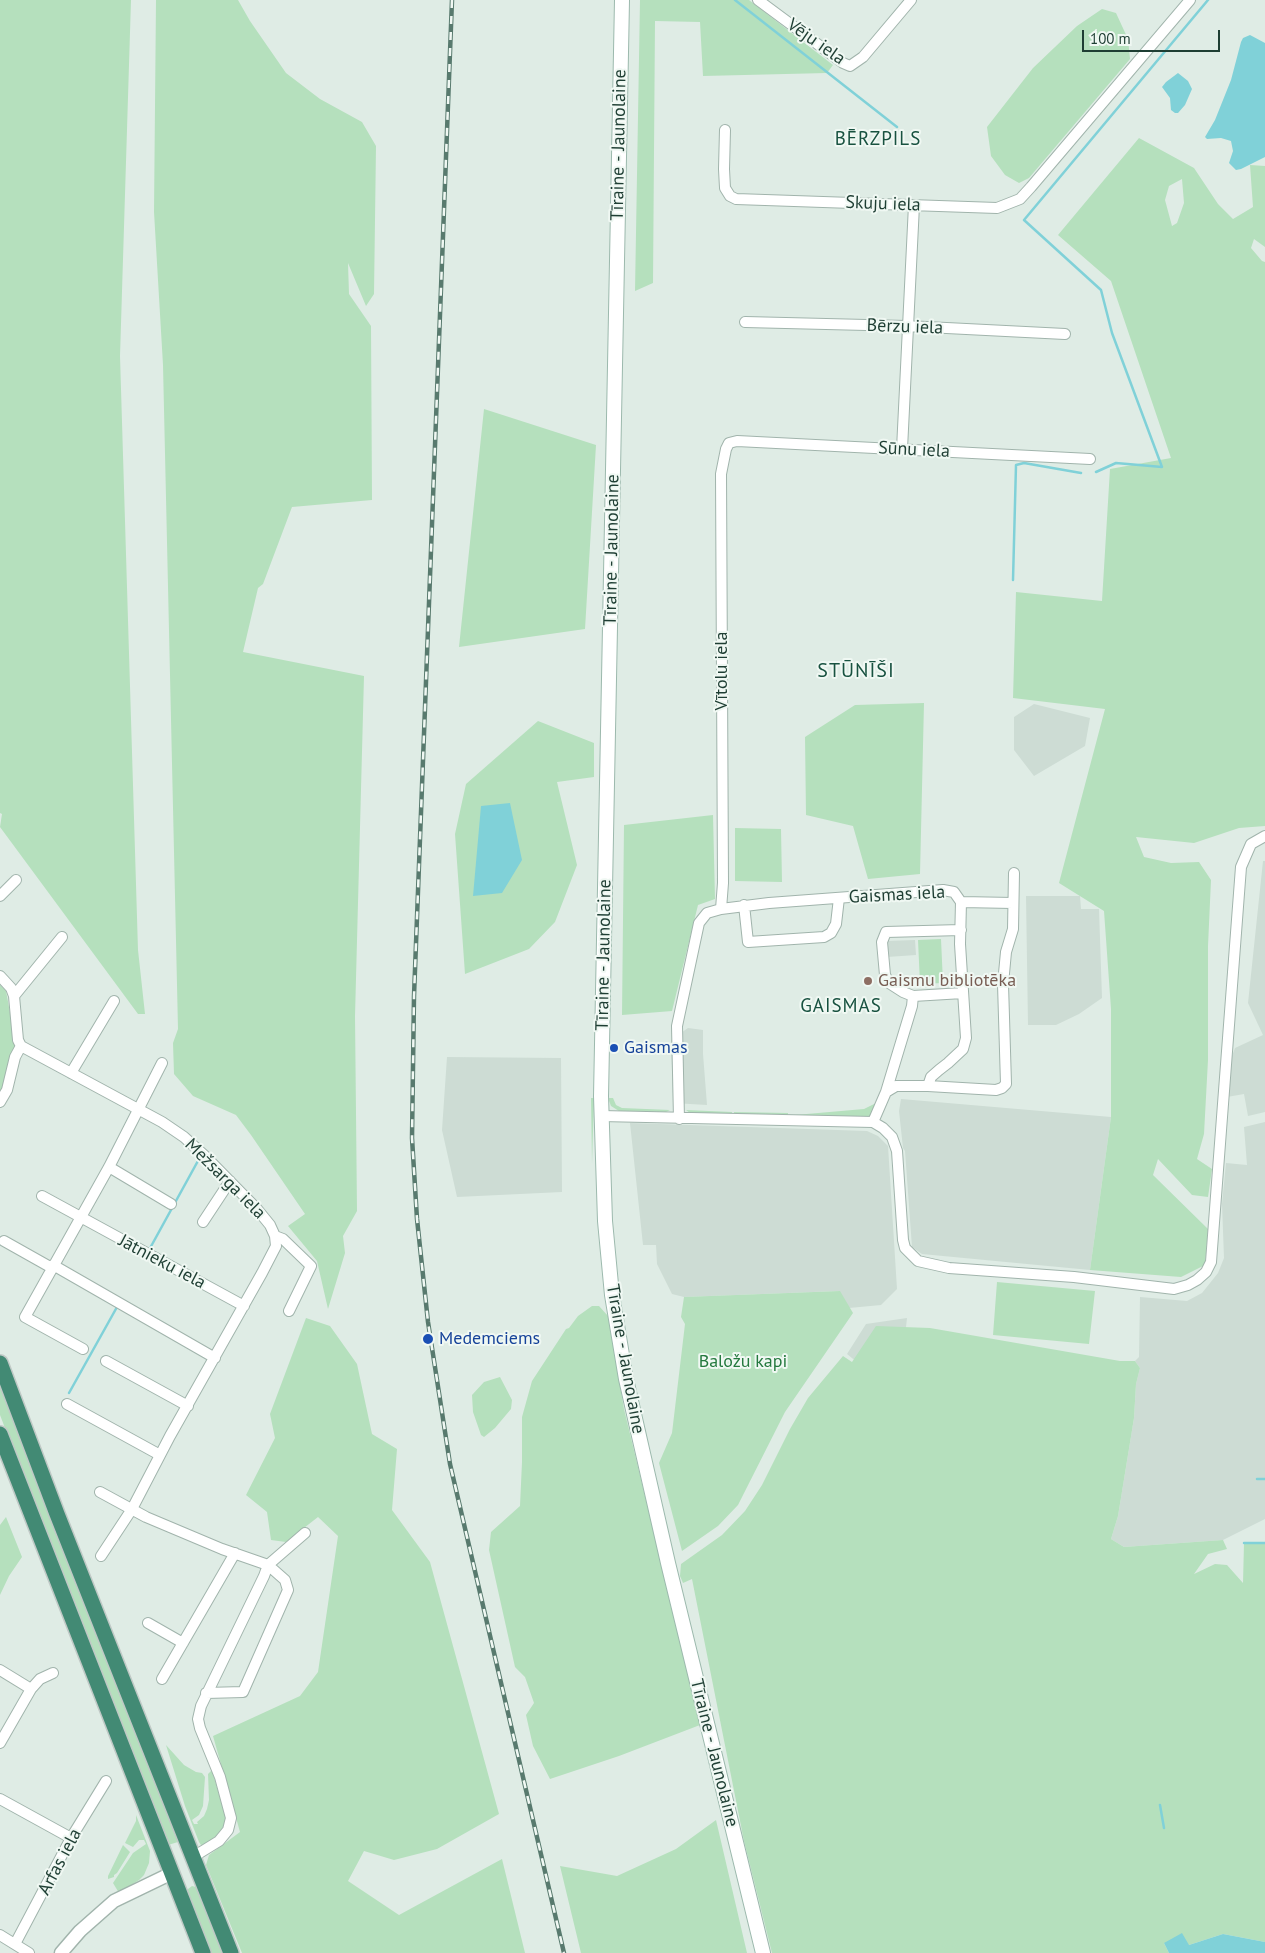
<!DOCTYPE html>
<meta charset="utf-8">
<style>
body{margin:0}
#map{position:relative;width:1265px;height:1953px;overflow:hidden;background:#dfece5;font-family:"PT Sans",sans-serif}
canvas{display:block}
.scale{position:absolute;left:1082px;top:30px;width:138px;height:22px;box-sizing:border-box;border:2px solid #1e3e33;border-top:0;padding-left:6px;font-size:15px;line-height:18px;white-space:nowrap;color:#1e3e33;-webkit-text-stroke:4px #f0f8f3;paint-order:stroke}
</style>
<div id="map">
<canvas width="1265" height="1953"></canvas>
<div class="scale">100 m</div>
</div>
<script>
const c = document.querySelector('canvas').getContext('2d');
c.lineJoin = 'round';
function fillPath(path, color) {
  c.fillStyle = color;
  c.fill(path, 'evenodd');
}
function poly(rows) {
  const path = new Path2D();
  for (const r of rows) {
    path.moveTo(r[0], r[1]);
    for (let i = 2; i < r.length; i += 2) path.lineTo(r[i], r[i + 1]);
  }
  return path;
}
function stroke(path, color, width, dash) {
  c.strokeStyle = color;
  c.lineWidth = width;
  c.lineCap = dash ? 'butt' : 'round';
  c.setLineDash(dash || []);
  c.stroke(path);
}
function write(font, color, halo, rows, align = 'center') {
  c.font = font + ' "PT Sans",sans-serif';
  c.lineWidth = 4;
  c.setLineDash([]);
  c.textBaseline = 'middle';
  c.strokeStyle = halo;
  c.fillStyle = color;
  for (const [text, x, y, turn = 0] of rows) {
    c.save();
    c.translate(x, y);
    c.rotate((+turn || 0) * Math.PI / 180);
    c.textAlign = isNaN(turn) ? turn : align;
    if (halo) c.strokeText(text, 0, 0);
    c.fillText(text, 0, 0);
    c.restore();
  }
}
const built = poly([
 [1034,704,1090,718,1085,746,1034,776,1014,750,1014,717],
 [1263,861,1265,861,1265,1112,1248,1116,1244,1094,1227,1097,1229,1064,1235,1048,1263,1035,1248,1003],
 [1026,896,1080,896,1081,909,1099,909,1102,998,1079,1014,1056,1025,1028,1025],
 [915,940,916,955,887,957,886,941],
 [688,1028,703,1030,703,1054,707,1105,673,1103,671,1040],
 [447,1057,561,1058,562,1192,457,1197,442,1130],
 [901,1099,1111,1117,1090,1270,922,1254,912,1247,905,1151,903,1148,899,1111],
 [1265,1122,1265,1519,1223,1540,1124,1547,1111,1539,1118,1516,1134,1418,1136,1384,1140,1368,1135,1361,1139,1357,1140,1297,1187,1301,1202,1293,1218,1273,1224,1258,1222,1204,1226,1163,1247,1165,1244,1127],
 [630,1123,867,1131,878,1136,888,1146,897,1289,881,1305,849,1308,839,1291,684,1297,672,1294,657,1264,656,1245,643,1245],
 [907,1318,905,1336,858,1363,847,1354,866,1324]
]);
const green = poly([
 [0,0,131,0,120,356,138,950,145,1014,138,1014,0,827,2,814,0,813],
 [156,0,238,0,250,21,286,73,320,99,362,122,376,146,374,294,366,306,348,263,349,294,371,326,372,500,292,507,263,584,258,588,243,652,364,676,355,1016,357,1211,343,1236,345,1253,328,1309,317,1261,288,1226,305,1214,251,1135,236,1115,193,1096,174,1074,173,1043,178,1029,163,365,154,212],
 [640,0,749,0,833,65,827,73,703,76,700,22,655,21,653,283,635,291],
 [1102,9,1116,13,1128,39,1130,59,1029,178,1019,183,1005,175,991,156,987,127,1033,68,1077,26],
 [1139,138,1194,168,1218,204,1233,219,1253,207,1250,165,1265,166,1265,247,1254,239,1251,248,1262,261,1265,262,1265,826,1239,828,1194,843,1136,837,1144,857,1171,863,1199,862,1211,880,1208,946,1208,1060,1204,1134,1197,1159,1212,1169,1208,1197,1192,1195,1158,1159,1153,1175,1208,1229,1205,1265,1181,1277,1090,1270,1111,1117,1111,1009,1104,911,1059,883,1105,709,1013,698,1016,592,1102,601,1110,469,1171,458,1111,281,1058,235],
 [1182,179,1184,203,1177,223,1172,226,1165,200,1169,186],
 [484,409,596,445,585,629,459,647],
 [924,703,920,874,868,879,853,826,806,815,805,737,855,705],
 [538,721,594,743,594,777,557,782,577,865,555,922,529,949,465,974,455,834,466,784],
 [713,815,715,899,698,905,672,1011,622,1015,624,825],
 [735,828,781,829,782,882,735,881],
 [941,939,943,983,920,984,918,940],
 [0,985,6,991,16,1045,0,1096],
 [591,1098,594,1098,592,1164],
 [608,1098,613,1098,616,1105,622,1108,670,1110,666,1112,619,1111,611,1106],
 [878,1102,874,1115,864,1117,795,1115,864,1109],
 [686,1110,732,1112,732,1114,690,1113],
 [734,1112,788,1113,788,1115,734,1114],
 [997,1282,1095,1291,1089,1344,993,1335],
 [840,1291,853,1313,785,1412,738,1505,718,1526,682,1551,659,1463,672,1433,685,1324,681,1317,684,1297],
 [592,1306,599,1306,608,1316,624,1409,700,1725,619,1756,550,1779,533,1746,526,1715,534,1703,525,1677,515,1667,489,1550,491,1532,520,1506,522,1462,522,1417,532,1381,566,1329,569,1328,578,1316],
 [306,1318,330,1326,357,1364,372,1434,397,1449,392,1510,430,1562,499,1814,437,1849,394,1860,364,1851,348,1881,399,1915,502,1859,525,1953,242,1953,206,1865,209,1855,240,1832,213,1736,300,1696,318,1672,338,1536,318,1517,286,1542,271,1540,267,1512,246,1495,275,1438,270,1414],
 [876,1326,930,1328,1120,1361,1135,1361,1140,1368,1136,1384,1134,1418,1118,1516,1111,1539,1124,1547,1223,1540,1227,1549,1208,1554,1194,1574,1215,1564,1227,1565,1243,1583,1244,1543,1265,1543,1265,1942,1223,1934,1189,1945,1164,1943,1169,1953,772,1953,744,1841,692,1579,683,1583,680,1576,681,1564,722,1535,745,1511,762,1485,790,1429,808,1398,843,1356,852,1362],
 [500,1377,512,1400,511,1409,495,1428,484,1437,481,1435,473,1412,472,1395,484,1382],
 [0,1385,23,1446,178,1842,168,1845,30,1493,0,1415],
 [6,1517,22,1557,9,1576,0,1595,0,1525],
 [166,1745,184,1765,196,1772,202,1773,205,1777,203,1806,199,1815,192,1820,194,1824,198,1824,197,1822,204,1816,207,1809,209,1800,208,1774,212,1770,226,1819,221,1832,206,1844,201,1845,199,1842,185,1806],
 [136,1815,150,1851,149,1863,144,1875,139,1880,119,1893,113,1883,133,1853,146,1844,144,1840,139,1840,133,1847,125,1843,136,1821],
 [716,1820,747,1953,581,1953,560,1866,617,1876,676,1849],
 [123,1845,130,1852,117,1873,114,1875,114,1877,108,1879,108,1876],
 [192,1886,196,1887,198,1890,223,1953,211,1953,187,1892,188,1889]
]);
const water = poly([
 [1250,35,1265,43,1265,157,1241,169,1236,170,1229,163,1233,151,1231,141,1221,138,1207,139,1205,137,1215,120,1231,80,1241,42,1243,38],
 [1178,73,1188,81,1192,89,1185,105,1178,113,1175,113,1171,110,1170,98,1162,87,1166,82],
 [510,803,522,860,502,893,473,896,481,806],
 [1182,1933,1189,1945,1223,1934,1265,1942,1265,1953,1169,1953,1164,1943]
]);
const stream = poly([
 [735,0,897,127],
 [1096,472,1116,463,1162,467,1112,333,1101,290,1024,220,1208,0],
 [1013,580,1016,465,1024,463,1081,473],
 [149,1250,199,1159],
 [69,1393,117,1307],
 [1257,1479,1265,1479],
 [1244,1543,1265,1543],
 [1160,1805,1164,1828]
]);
const minor = poly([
 [758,0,843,63,850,66,863,57,911,0],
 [725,130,724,169,725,188,730,196,736,199,997,208,1020,199,1031,187,1190,0],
 [745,322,907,326,1065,334],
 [902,449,914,205],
 [0,896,16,880],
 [961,902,1013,903],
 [744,905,748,942,824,937,831,933,836,924,839,898],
 [721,909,723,883,721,474,726,449,729,443,737,441,1090,459],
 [961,930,886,932,882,942,885,975,889,983,903,992,913,996,963,993],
 [0,976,11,988,14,996,18,1040,21,1046,162,1122,184,1137,206,1157,257,1209,270,1225,275,1236,276,1246,262,1273,170,1436,132,1509,101,1556],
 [14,996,62,937],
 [71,1073,114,1001],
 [928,1086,931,1077,939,1070,948,1063,963,1049,966,1038,960,944,961,902],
 [886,1092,896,1086,928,1086,996,1090,1002,1088,1006,1084,1003,984,1006,952,1013,929,1014,873],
 [0,1102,7,1090,15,1057,21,1046],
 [601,1116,873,1122,883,1128,892,1137,897,1151,903,1240,905,1248,918,1261,949,1268,1074,1277,1174,1289,1188,1285,1197,1280,1206,1272,1211,1262,1241,867,1251,844,1265,836],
 [679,1119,677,1026,699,923,707,913,721,909,769,903,943,890,954,892,961,902],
 [873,1122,886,1092,912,1006,913,996],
 [109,1167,171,1204],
 [42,1196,244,1306],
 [203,1222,230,1181],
 [275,1236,283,1239,311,1266,289,1311],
 [4,1241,52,1268],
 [53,1265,215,1358],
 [83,1349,25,1317,109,1167,162,1063],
 [106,1361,188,1406],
 [67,1404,160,1455],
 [100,1492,146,1517,222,1549,268,1565,285,1580,288,1590,243,1692,206,1693],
 [148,1623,183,1643],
 [0,1670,31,1689],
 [162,1679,235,1553],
 [0,1743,31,1689,40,1679,53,1673],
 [0,1799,71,1838],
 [193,1857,219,1841,228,1830,231,1818,220,1777,200,1728,198,1719,201,1706,264,1576,268,1565,305,1533],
 [0,1935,29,1953],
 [15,1944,71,1838,106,1781]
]);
const tertiary = poly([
 [61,1953,80,1931,114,1901,172,1873]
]);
const secondary = poly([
 [622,0,601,1096,605,1221,612,1295,626,1379,668,1563,763,1953]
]);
const trunk = poly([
 [0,1363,57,1514,231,1953],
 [0,1434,203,1953]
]);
const rail = poly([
 [452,0,414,996,412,1138,417,1219,428,1322,450,1464,564,1953]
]);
const markers = [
 [868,981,5,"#8d6e63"],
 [614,1048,5,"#1a4fb4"],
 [428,1339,6,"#1a4fb4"]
];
const streetNames = [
 ["Vēju iela",816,42,35],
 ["Tīraine - Jaunolaine",619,145,-89],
 ["Skuju iela",883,204,2],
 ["Bērzu iela",905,327,2],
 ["Sūnu iela",914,450,3],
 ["Tīraine - Jaunolaine",612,550,-89],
 ["Vītolu iela",722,671,-90],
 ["Gaismas iela",897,895,-3],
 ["Tīraine - Jaunolaine",604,955,-89],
 ["Mežsarga iela",225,1179,45],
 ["Jātnieku iela",162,1262,28],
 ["Tīraine - Jaunolaine",625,1359,80],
 ["Tīraine - Jaunolaine",714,1753,76],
 ["Arfas iela",60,1862,-62]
];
const educationNames = [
 ["Gaismu bibliotēka",878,981]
];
const transitNames = [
 ["Gaismas",624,1048],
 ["Medemciems",439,1339]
];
const parkNames = [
 ["Baložu kapi",743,1362]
];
const neighbourhoodNames = [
 ["BĒRZPILS",878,140],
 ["GAISMAS",841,1007]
];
const quarterNames = [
 ["STŪNĪŠI",856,671]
];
fillPath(built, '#cddcd4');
fillPath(green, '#b5e0bd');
fillPath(water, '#80d1d8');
stroke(stream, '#80d1d8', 2.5);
stroke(minor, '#a1b4ac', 12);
stroke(tertiary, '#a1b4ac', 15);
stroke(secondary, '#9cb9ad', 16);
stroke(trunk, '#c0c9c6', 18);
stroke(minor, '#fff', 10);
stroke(tertiary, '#fff', 12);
stroke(secondary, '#fff', 14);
stroke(trunk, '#428a74', 15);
stroke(rail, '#587a6e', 4.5);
stroke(rail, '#f0f8f3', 2.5, [8]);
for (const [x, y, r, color] of markers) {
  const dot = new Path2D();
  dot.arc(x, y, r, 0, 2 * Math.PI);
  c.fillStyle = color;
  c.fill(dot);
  stroke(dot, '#f0f8f3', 2);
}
write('18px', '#1e3e33', '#f0f8f3', streetNames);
write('18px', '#785e54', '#f0f8f3', educationNames, 'left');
write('18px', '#164399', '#f0f8f3', transitNames, 'left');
write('18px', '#24793e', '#f0f8f3', parkNames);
c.letterSpacing = '1px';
write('19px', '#185240', '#f0f8f3', neighbourhoodNames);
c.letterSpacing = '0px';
c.letterSpacing = '1px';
write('20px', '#185240', '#f0f8f3', quarterNames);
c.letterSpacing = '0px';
</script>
